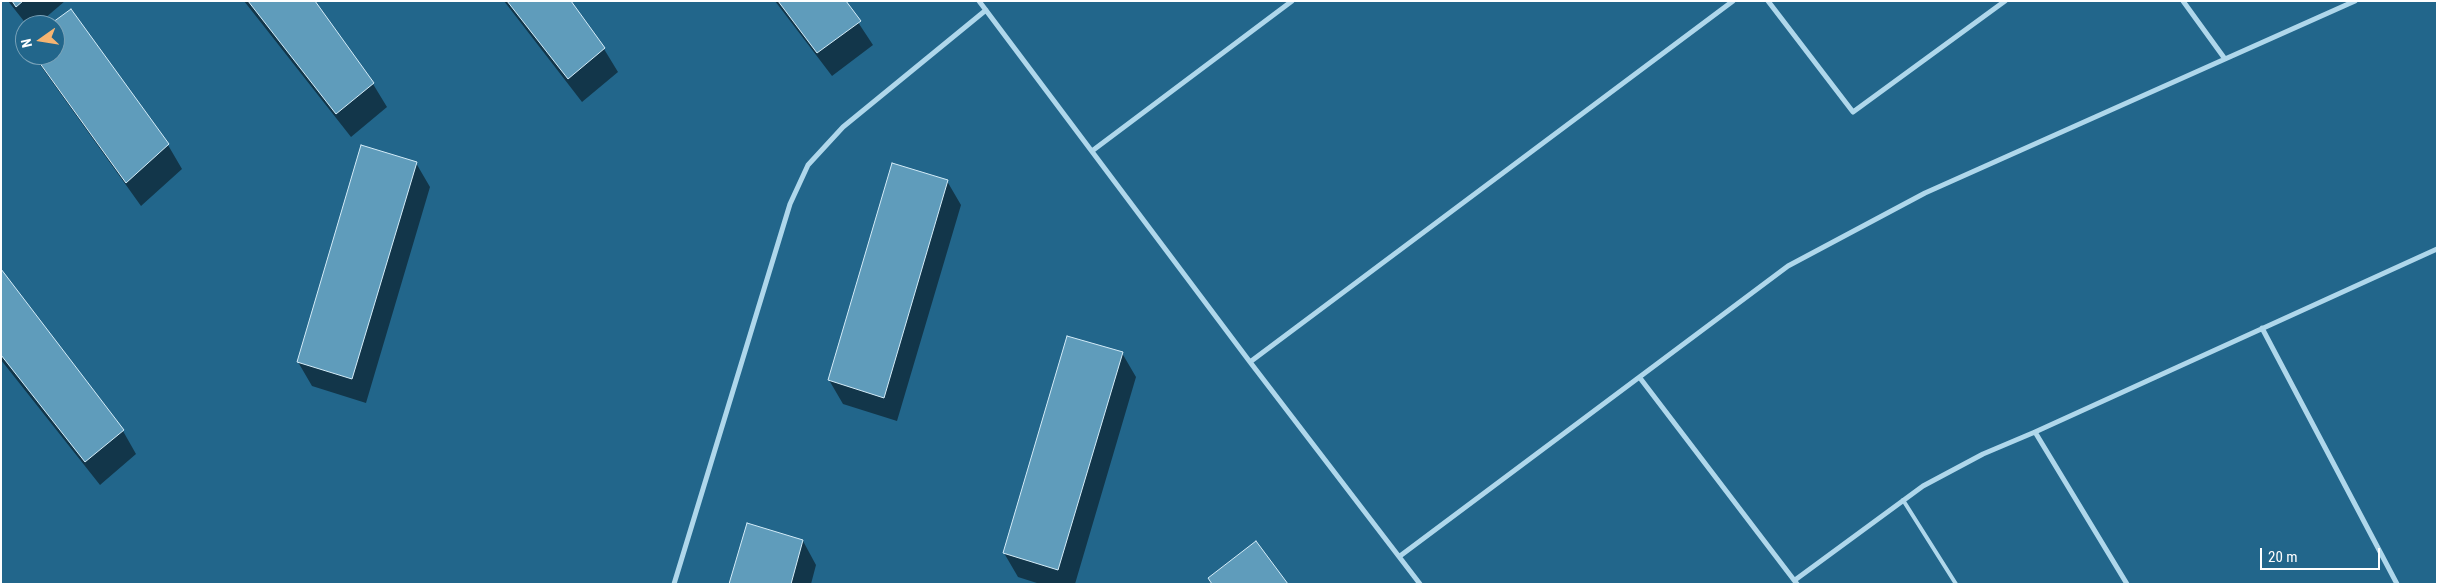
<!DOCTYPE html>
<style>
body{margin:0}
#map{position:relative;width:2438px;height:585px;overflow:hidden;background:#22668b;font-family:"Roboto Condensed",sans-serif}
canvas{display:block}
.frame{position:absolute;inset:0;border:2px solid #fff;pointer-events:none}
.north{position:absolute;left:15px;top:15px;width:50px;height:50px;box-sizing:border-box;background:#22668b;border:1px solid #7aa3b9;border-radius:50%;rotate:257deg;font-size:14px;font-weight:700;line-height:20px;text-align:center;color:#fff}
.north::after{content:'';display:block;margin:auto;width:18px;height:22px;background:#f6b471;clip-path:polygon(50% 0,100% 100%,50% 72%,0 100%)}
.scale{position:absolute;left:2260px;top:548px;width:120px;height:22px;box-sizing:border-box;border:2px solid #fff;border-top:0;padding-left:6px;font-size:15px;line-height:18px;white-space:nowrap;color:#fff;-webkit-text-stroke:4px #22668b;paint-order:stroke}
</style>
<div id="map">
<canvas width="2438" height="585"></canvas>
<div class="frame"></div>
<div class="north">N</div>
<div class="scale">20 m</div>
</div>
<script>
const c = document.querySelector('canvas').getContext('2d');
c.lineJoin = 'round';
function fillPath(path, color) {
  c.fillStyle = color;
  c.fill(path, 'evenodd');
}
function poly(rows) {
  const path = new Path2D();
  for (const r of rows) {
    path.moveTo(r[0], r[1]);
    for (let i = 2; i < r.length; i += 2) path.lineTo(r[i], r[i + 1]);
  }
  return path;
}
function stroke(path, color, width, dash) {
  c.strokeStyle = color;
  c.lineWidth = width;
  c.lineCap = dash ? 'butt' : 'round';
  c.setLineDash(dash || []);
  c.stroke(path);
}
const shadow = poly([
 [8,1,65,1,37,25,27,25],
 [244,1,313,1,373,84,387,107,351,137],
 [504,1,570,1,604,49,618,72,582,102],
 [775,1,844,1,873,45,832,76],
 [70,11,168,145,182,169,141,206,33,55,55,55,55,25,51,25],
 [416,163,430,187,366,403,312,386,298,362],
 [947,181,961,205,897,421,843,404,829,380],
 [1,271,123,431,136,454,100,485,1,360],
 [1068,337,1122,353,1136,377,1075,584,1040,584,1018,577,1004,553],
 [803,541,816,565,811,584,731,584]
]);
const building = poly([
 [12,1,23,1,16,7,12,1],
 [248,1,315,1,374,83,336,114,248,1],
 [507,1,571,1,605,48,568,79,507,1],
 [778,1,846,1,861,21,817,53,778,1],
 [71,9,169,144,126,183,34,55,55,55,55,25,49,25,71,9],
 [361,145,417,162,352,379,297,362,361,145],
 [892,163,948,180,884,398,828,380,892,163],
 [1,269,124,430,85,462,1,355,1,269],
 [1067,336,1123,352,1058,570,1003,553,1067,336],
 [747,523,803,540,791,584,729,584,747,523],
 [1256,541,1288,584,1212,584,1208,578,1256,541]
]);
const lane = poly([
 [1903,500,1956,584]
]);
const street = poly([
 [979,1,1250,362,1420,584],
 [1768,1,1853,112,2005,1],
 [2183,1,2225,59],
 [1092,151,1292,1],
 [2262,328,2397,584],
 [1250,362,1733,1],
 [1640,378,1797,584],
 [2035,432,2437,249],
 [1400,556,1788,266,1925,193,2355,1],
 [1795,580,1923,486,1983,454,2035,432,2127,584],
 [674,584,790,204,808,165,843,127,986,10]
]);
fillPath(shadow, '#0007');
fillPath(building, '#5f9cbb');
stroke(building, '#d4ecf8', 1);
stroke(lane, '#afd7eb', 4);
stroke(street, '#afd7eb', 5);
</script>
